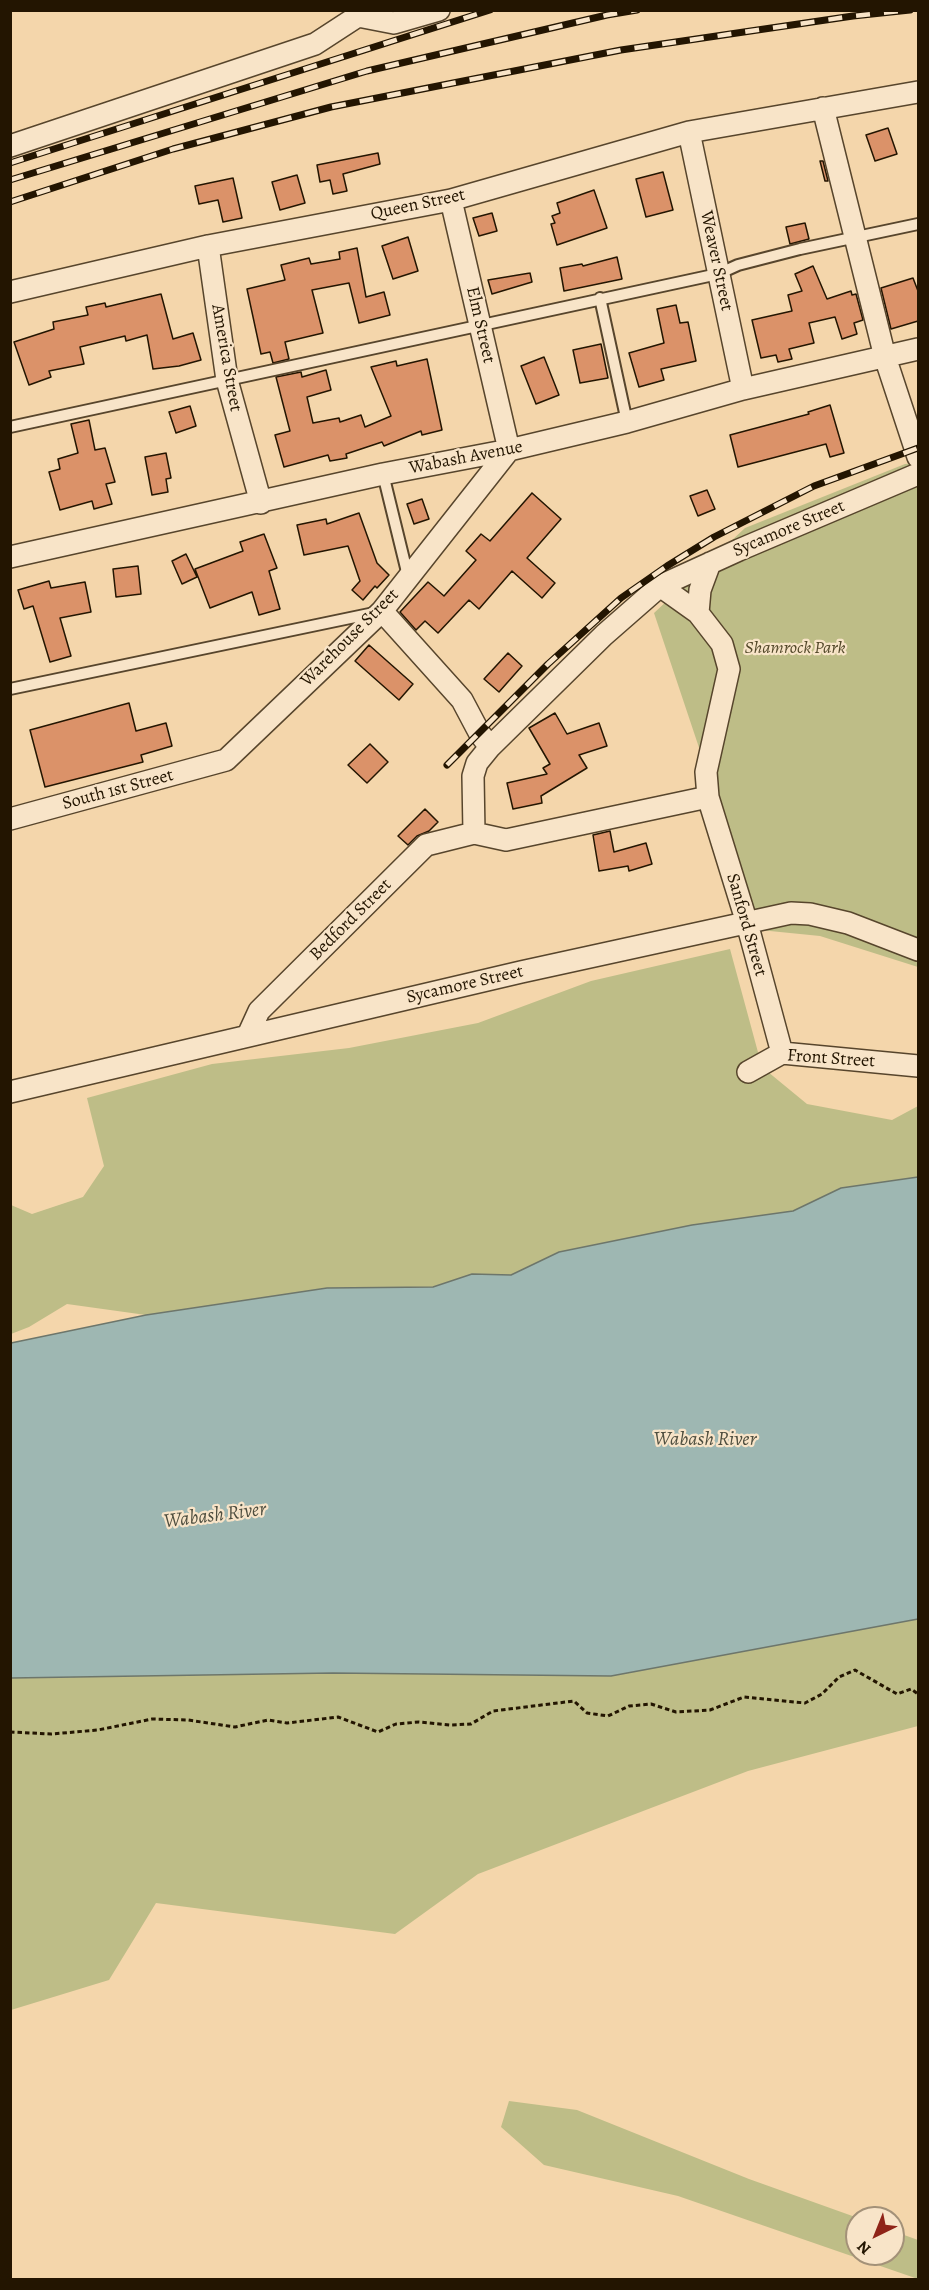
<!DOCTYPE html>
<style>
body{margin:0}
#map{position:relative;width:929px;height:2290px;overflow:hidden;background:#f4d6ab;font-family:Alegreya,serif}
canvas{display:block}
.frame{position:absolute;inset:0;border:12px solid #231501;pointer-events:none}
.north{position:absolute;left:845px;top:2206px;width:60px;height:60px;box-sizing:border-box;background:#f8e4c8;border:2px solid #a39178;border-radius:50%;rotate:223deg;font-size:16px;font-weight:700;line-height:24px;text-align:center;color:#231501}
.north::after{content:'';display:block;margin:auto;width:21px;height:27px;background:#8f2418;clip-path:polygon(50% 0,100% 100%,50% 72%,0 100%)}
</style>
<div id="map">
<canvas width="929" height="2290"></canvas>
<div class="frame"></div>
<div class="north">N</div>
</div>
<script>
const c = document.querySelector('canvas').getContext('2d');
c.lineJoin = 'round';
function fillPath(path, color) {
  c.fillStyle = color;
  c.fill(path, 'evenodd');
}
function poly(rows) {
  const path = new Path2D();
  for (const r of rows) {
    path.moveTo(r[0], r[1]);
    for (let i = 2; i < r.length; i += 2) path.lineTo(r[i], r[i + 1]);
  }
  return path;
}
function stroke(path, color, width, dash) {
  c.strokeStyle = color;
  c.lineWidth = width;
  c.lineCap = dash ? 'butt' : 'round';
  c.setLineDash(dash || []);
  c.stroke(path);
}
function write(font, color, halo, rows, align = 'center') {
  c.font = font + ' Alegreya,serif';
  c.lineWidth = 4.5;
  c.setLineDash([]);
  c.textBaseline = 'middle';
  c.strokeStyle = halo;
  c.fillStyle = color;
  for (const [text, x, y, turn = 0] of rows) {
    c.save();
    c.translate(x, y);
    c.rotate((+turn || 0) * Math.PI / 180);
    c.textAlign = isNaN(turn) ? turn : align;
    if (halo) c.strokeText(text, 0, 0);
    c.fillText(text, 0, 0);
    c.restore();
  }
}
const green = poly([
 [918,463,918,967,820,936,760,930,654,613,745,528,905,464],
 [730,949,762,1067,807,1104,892,1120,918,1106,918,1177,845,1188,793,1211,559,1252,511,1275,472,1274,433,1287,327,1288,146,1315,67,1304,29,1327,11,1334,11,1205,32,1214,83,1197,104,1166,87,1098,212,1064,349,1048,478,1023,591,981],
 [918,1619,918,1726,748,1771,478,1874,395,1934,156,1903,109,1980,11,2010,11,1678,333,1673,611,1676],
 [509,2101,577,2110,749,2179,858,2218,857,2254,893,2254,893,2231,918,2240,918,2279,678,2196,544,2165,501,2127]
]);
const water = poly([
 [918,1177,918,1619,611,1676,333,1673,11,1678,11,1343,146,1315,327,1288,433,1287,472,1274,511,1275,559,1252,692,1225,793,1211,841,1188,918,1177]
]);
const building = poly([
 [888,128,897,154,875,161,866,135,888,128],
 [378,153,380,164,343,174,347,191,333,194,330,180,320,182,317,165,378,153],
 [820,161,823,161,828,181,825,181,820,161],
 [663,172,673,210,646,217,636,179,663,172],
 [297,175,305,203,280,210,272,182,297,175],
 [233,178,242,218,223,222,218,200,199,204,195,186,233,178],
 [594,190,607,228,557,245,551,224,555,223,552,216,560,213,557,203,594,190],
 [492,213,497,231,479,236,473,218,492,213],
 [805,223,809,239,790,244,786,227,805,223],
 [408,237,418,271,393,279,382,246,408,237],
 [357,248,366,297,384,292,390,315,359,323,349,283,312,290,323,333,285,342,289,359,273,363,270,352,261,354,247,289,285,280,281,265,309,258,311,264,340,259,339,252,357,248],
 [617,257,622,279,564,291,560,268,582,264,583,266,617,257],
 [813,266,827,299,851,291,852,295,856,294,863,320,854,323,857,334,842,339,835,317,809,323,814,343,789,349,792,359,778,362,776,355,761,358,752,320,792,311,788,295,802,291,795,274,813,266],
 [530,273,532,282,492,294,488,280,530,273],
 [913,278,918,291,918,321,891,329,881,288,913,278],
 [161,294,173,339,193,333,201,360,179,366,153,369,147,335,126,341,125,336,80,347,84,364,49,371,51,377,29,385,14,342,54,329,53,322,88,315,86,307,105,303,106,307,161,294],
 [676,305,680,323,688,322,696,361,661,369,664,380,639,387,629,353,664,343,657,309,676,305],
 [601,344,608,378,580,383,573,350,601,344],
 [544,357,559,395,536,404,521,366,544,357],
 [427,359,442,430,422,435,421,431,384,446,382,442,346,454,347,458,330,461,328,455,284,467,275,435,290,431,276,377,301,372,302,377,326,370,331,390,307,397,313,423,339,418,340,422,361,415,365,427,391,416,371,367,396,361,397,366,427,359],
 [830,405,844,453,830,457,826,444,738,467,730,435,809,414,808,412,830,405],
 [190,406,196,426,176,433,169,412,190,406],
 [89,420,95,450,105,448,115,482,106,484,112,504,94,509,92,501,60,510,49,472,60,469,58,459,78,453,71,424,89,420],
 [166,453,171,478,166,479,168,492,152,495,145,457,166,453],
 [707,490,715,509,698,516,690,496,707,490],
 [532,493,561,519,527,558,555,583,542,598,512,571,479,609,469,600,438,633,425,621,416,630,400,612,428,582,444,596,476,560,466,551,481,534,490,541,532,493],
 [422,499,429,519,414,524,407,504,422,499],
 [359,513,377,563,389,575,377,588,375,586,363,600,352,590,360,581,348,546,304,555,297,525,326,519,327,524,359,513],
 [264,534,277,568,269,571,280,609,259,615,252,592,210,608,195,569,243,551,240,542,264,534],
 [186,554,197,577,182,584,172,561,186,554],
 [138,566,141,594,116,597,113,569,138,566],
 [49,581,51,588,85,582,91,612,60,618,71,656,50,662,33,606,24,609,18,590,49,581],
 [369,645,413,684,399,700,355,661,369,645],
 [508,653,522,666,499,692,484,679,508,653],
 [129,703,136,731,166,723,172,746,141,755,143,762,45,787,30,730,129,703],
 [555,713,567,734,599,723,607,746,579,755,587,768,541,796,542,803,513,809,507,783,547,774,543,768,550,764,529,728,555,713],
 [370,744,388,762,367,783,348,765,370,744],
 [425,809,438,822,429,831,417,836,408,845,398,836,425,809],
 [610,831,614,852,646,843,652,864,629,871,628,866,599,871,593,835,610,831]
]);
const path = poly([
 [10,1732,51,1734,98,1730,152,1719,188,1720,235,1727,268,1720,287,1723,338,1717,378,1732,396,1724,419,1722,450,1725,471,1724,493,1711,574,1701,587,1713,608,1716,629,1706,651,1704,676,1712,710,1710,744,1697,805,1703,822,1694,839,1677,855,1670,897,1694,911,1689,918,1694]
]);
const lane = poly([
 [600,298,627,422],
 [10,427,718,274,738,265,800,249,918,224],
 [383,474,408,576],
 [10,689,374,613]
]);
const street = poly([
 [823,108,885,357,918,457],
 [689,132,743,389],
 [10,146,315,44,358,16,394,23,439,10],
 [208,246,227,380,261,503],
 [10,292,208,246,451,200,689,132,918,92],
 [10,557,383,474,509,450,627,422,743,389,918,349],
 [660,586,739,550,918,474],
 [382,611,462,700,480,734,490,747,477,763,473,776,474,833],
 [698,613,700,590,710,563],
 [490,747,604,635,660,586,698,613,722,644,729,669,706,772,708,797,747,923,782,1053],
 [10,819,226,760,382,611,509,450,451,200],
 [248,1035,259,1011,426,845,474,833,506,840,708,797],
 [748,1072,782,1053,918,1066],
 [10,1092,521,972,791,913,810,914,848,923,918,950]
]);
const rail = poly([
 [10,163,490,10],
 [10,180,367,71,607,15,637,10],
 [10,202,173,149,331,107,621,50,853,16,910,10],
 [447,765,548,664,621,598,667,566,714,537,814,486,918,448]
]);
const streetNames = [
 ["Queen Street",418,205,-12],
 ["Weaver Street",716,261,78],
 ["Elm Street",480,325,77],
 ["America Street",226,358,80],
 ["Wabash Avenue",466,458,-11],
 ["Sycamore Street",789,529,-23],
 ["Warehouse Street",350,638,-45],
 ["South 1st Street",118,790,-15],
 ["Bedford Street",351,920,-45],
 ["Sanford Street",746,925,74],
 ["Sycamore Street",465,985,-13],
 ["Front Street",831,1059,4]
];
const parkNames = [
 ["Shamrock Park",795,649]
];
const waterNames = [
 ["Wabash River",705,1440],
 ["Wabash River",215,1516,-7]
];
fillPath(green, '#bebd87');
fillPath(water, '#9eb7b2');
stroke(water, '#6d766b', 1.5);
fillPath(building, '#db9269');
stroke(building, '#231501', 1.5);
stroke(lane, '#57452c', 14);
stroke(street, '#57452c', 24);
stroke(path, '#231501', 3, [4.5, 3]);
stroke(lane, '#f8e4c8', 10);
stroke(street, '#f8e4c8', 21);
stroke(rail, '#231501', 7);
stroke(rail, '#f8e4c8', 4.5, [14]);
write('18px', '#231501', '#f8e4c8', streetNames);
write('italic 18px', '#524729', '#f8e4c8', parkNames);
write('italic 20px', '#4e4e3f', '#f8e4c8', waterNames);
</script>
